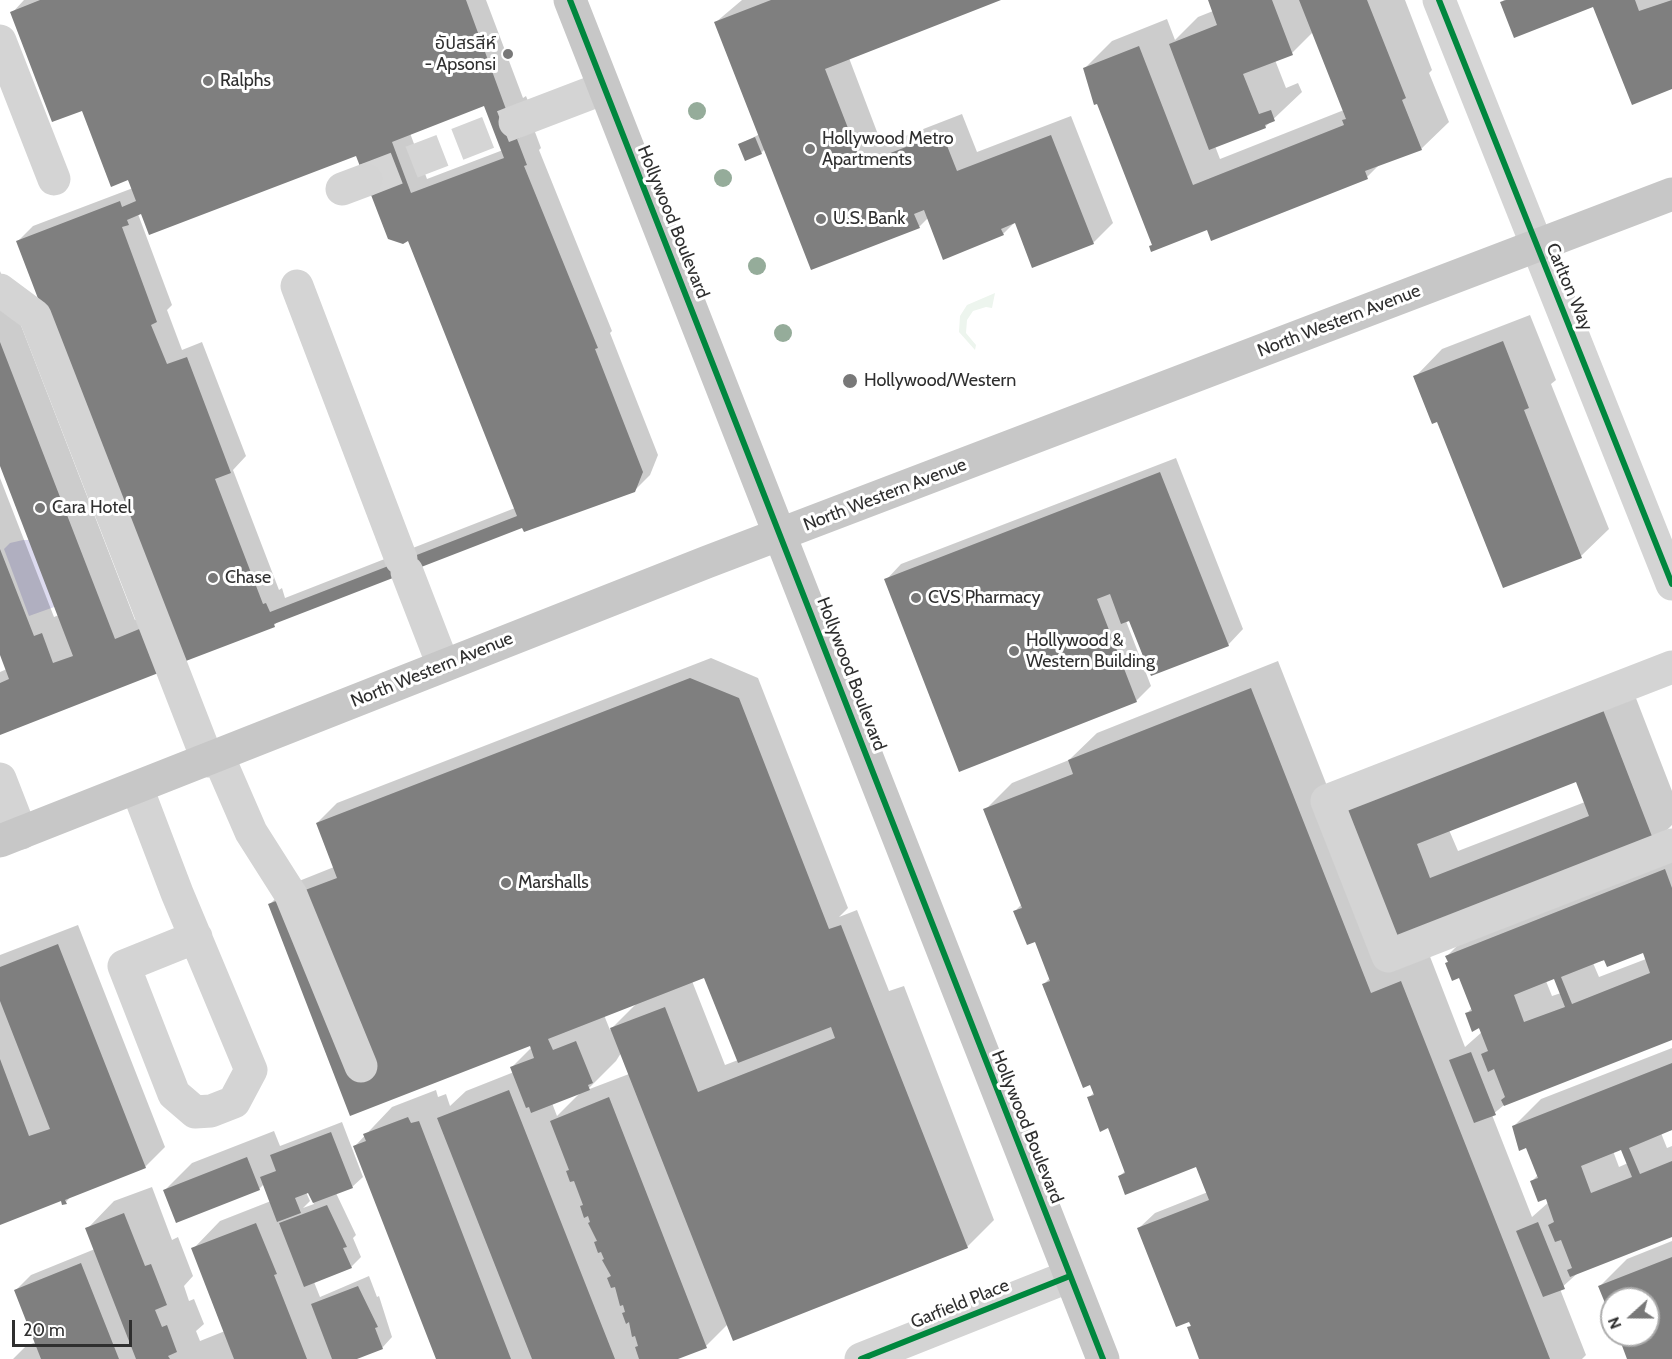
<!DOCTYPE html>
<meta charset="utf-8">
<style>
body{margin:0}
#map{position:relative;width:1672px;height:1359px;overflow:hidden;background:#fff;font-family:Cabin,sans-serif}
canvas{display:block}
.north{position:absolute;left:1600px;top:1287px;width:60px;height:60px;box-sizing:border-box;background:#fff;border:2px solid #acacac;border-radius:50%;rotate:249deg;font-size:16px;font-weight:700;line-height:24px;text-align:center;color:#2f2f2f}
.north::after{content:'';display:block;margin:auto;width:21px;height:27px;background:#787878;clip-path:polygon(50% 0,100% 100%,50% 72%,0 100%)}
.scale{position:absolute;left:12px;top:1320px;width:120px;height:27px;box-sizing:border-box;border:3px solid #2f2f2f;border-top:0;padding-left:8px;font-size:18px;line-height:21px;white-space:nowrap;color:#2f2f2f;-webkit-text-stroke:4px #fff;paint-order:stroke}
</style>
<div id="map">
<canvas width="1672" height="1359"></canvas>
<div class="north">N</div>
<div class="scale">20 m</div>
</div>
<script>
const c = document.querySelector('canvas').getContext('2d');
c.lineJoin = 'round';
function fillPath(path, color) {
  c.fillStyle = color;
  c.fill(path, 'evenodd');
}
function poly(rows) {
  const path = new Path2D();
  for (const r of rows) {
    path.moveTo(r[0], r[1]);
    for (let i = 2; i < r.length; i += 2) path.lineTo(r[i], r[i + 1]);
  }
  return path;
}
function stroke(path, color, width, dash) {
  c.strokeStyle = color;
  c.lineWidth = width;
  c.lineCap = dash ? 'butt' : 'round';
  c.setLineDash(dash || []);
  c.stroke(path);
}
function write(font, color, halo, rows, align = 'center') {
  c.font = font + ' Cabin,"Noto Sans Thai",sans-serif';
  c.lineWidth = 6;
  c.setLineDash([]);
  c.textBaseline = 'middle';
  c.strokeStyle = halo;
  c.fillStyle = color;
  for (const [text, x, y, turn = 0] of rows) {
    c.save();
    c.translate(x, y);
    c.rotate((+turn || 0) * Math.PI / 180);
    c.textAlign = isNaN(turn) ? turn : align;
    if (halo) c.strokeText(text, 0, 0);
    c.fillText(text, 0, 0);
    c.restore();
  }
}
const green = poly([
 [995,293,992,308,986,307,973,311,967,320,966,333,976,345,975,350,959,332,960,316,967,305]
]);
const water = poly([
 [23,540,31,540,57,606,29,616,4,549,10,543]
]);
const shadow = poly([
 [24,0,486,0,523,98,526,96,536,120,532,124,541,148,539,150,612,331,610,333,658,455,650,475,634,491,523,526,280,620,274,625,0,733,0,672,7,669,0,651,0,478,54,617,59,615,0,462,0,271,135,620,159,610,18,241,33,226,133,188,82,109,12,13],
 [484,104,503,150,427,179,410,133],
 [357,154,409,239,515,508,285,598,282,588,279,590,233,470,246,456,202,342,182,350,167,310,172,305,138,214],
 [742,0,998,0,849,58,882,145,962,114,977,152,1071,116,1113,223,1093,243,1016,221,1003,234,928,218,920,226,812,268,765,149,761,153,740,144,760,134,716,22],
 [1209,0,1405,0,1432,70,1429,73,1449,122,1421,149,1381,163,1367,177,1154,244,1085,68,1112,41,1167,19,1175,40,1198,17,1213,11],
 [1313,32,1344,110,1220,159,1215,146,1265,127,1302,92,1298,83,1286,88,1275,60,1292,53],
 [1504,0,1672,0,1672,89,1593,5,1501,3],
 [1530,315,1556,380,1551,384,1609,529,1581,556,1415,377,1442,349],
 [1176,458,1243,629,1228,645,1130,619,1126,621,1151,686,1136,701,886,580,901,564],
 [711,658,758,678,848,908,839,917,857,910,889,991,904,986,994,1220,967,1247,728,1324,706,1346,674,1359,438,1359,355,1146,392,1107,436,1090,438,1097,446,1094,450,1106,466,1091,514,1072,512,1067,532,1047,269,905,289,885,334,867,317,823,337,803],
 [711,974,738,1060,725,1065,692,981],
 [638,1002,610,1030,604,1015],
 [621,1053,629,1074,587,1090,616,1061],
 [581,1092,557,1116,552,1103],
 [1278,661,1398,967,1429,954,1465,1047,1482,1032,1466,1014,1472,1008,1460,976,1446,963,1449,961,1447,956,1474,929,1672,851,1672,1038,1504,1105,1492,1115,1532,1217,1549,1202,1532,1181,1538,1175,1527,1147,1514,1126,1541,1099,1672,1048,1672,1130,1661,1133,1667,1148,1672,1146,1672,1236,1579,1272,1560,1289,1586,1355,1582,1359,1201,1359,1189,1328,1192,1324,1139,1228,1155,1213,1208,1192,1197,1165,1119,1177,1126,1170,1109,1126,1088,1098,1095,1092,1044,984,1050,978,1036,940,1015,911,1022,904,985,810,1012,783,1069,760,1097,733],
 [1644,951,1646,959,1599,977,1593,963],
 [1555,977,1561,993,1552,996,1546,981],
 [1622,1148,1628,1163,1619,1167,1613,1151],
 [1627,675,1672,791,1672,825,1654,843,1396,944,1341,804],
 [1576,780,1585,802,1458,851,1449,830],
 [78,925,165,1147,145,1167,72,1195,66,1202,61,1199,0,1223,0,955],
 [342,1122,363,1177,352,1187,336,1193,356,1235,353,1238,361,1257,351,1267,314,1282,320,1297,369,1276,377,1297,379,1296,392,1337,382,1348,353,1359,13,1359,26,1346,36,1342,15,1291,31,1275,95,1249,87,1229,114,1201,152,1187,172,1240,178,1237,193,1276,184,1286,189,1301,194,1299,204,1324,196,1331,200,1341,225,1331,193,1249,220,1221,271,1201,264,1184,259,1189,165,1190,192,1163,274,1131,280,1146],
 [309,1191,314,1204,303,1208,310,1201,306,1192],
 [1672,1241,1672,1359,1629,1359,1619,1335,1648,1335,1648,1299,1612,1299,1612,1316,1600,1286,1627,1259]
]);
const building = poly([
 [40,0,466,0,507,112,521,137,517,139,527,165,524,166,598,348,595,349,643,472,635,492,524,532,522,528,274,624,275,627,178,664,16,241,120,201,122,207,136,201,128,180,111,187,82,111,52,122,10,12],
 [484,106,504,158,411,193,392,142],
 [356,156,388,239,403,244,408,241,517,516,270,612,266,603,263,604,215,479,231,473,187,357,167,364,151,325,157,322,122,227,129,225,127,220,141,214,149,235],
 [771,0,1001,0,825,69,862,164,942,133,957,171,1051,135,1094,244,1032,268,1015,223,1001,229,1004,235,943,260,924,210,914,214,920,228,811,270,714,22],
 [1208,0,1272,0,1293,55,1243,74,1259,114,1271,110,1275,121,1265,125,1266,128,1209,150,1169,44,1217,25],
 [1299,0,1367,0,1406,98,1402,100,1422,150,1365,171,1368,179,1211,241,1207,230,1151,252,1149,246,1152,245,1097,104,1094,105,1083,68,1139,46,1193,185,1344,125,1342,120,1346,119],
 [1506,0,1635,0,1639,11,1672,0,1672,89,1632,105,1593,7,1514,38,1500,2],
 [755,137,762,154,745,161,738,144],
 [1503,341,1529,408,1524,410,1582,558,1503,588,1437,422,1432,424,1413,376],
 [0,342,115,639,149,625,166,670,0,735,0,683,9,679,0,655,0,549,34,636,42,633,53,663,73,656,0,466],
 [1160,472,1229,646,1151,676,1129,621,1121,624,1110,594,1097,599,1137,702,959,772,884,579],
 [690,678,739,698,829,929,841,925,968,1248,733,1341,610,1028,665,1007,698,1092,835,1038,831,1027,738,1063,704,978,548,1039,553,1050,576,1041,593,1083,588,1085,590,1090,531,1113,529,1107,526,1108,510,1067,534,1058,530,1046,350,1116,268,904,337,878,316,823],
 [1251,688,1371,993,1401,981,1550,1359,1199,1359,1187,1327,1191,1326,1189,1322,1176,1327,1137,1228,1209,1200,1196,1167,1125,1195,1118,1176,1125,1173,1108,1128,1100,1132,1087,1097,1094,1095,1090,1085,1083,1088,1042,984,1050,981,1035,942,1027,945,1013,911,1022,908,983,809,1073,774,1068,760],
 [1600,702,1655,844,1395,946,1340,803],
 [1576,782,1589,816,1430,878,1417,844],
 [1665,869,1672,888,1672,1040,1504,1106,1501,1100,1505,1097,1494,1069,1488,1072,1481,1054,1488,1051,1479,1028,1472,1032,1465,1013,1472,1011,1459,978,1452,981,1445,963,1448,962,1445,956],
 [1643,953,1650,973,1572,1004,1561,977,1604,960,1607,967],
 [1554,979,1565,1007,1524,1022,1514,995],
 [58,944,146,1168,65,1200,67,1204,62,1205,61,1201,0,1225,0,1059,29,1136,50,1129,0,1001,0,967],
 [1471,1052,1496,1115,1474,1123,1449,1060],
 [1672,1063,1672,1130,1629,1148,1640,1174,1672,1161,1672,1237,1570,1277,1567,1270,1572,1268,1561,1240,1555,1242,1548,1225,1554,1222,1546,1199,1538,1202,1530,1181,1538,1178,1526,1148,1519,1151,1512,1126],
 [1621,1150,1632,1177,1591,1193,1581,1166],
 [509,1090,615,1359,532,1359,437,1118],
 [609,1097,707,1348,678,1359,639,1359,635,1347,638,1346,635,1336,632,1337,629,1322,626,1324,622,1313,625,1312,623,1305,620,1306,615,1287,611,1288,607,1278,611,1276,602,1260,604,1259,601,1252,598,1253,594,1242,597,1241,588,1223,590,1222,588,1216,584,1218,580,1206,583,1205,574,1181,570,1182,566,1171,569,1170,550,1121],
 [408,1117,411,1123,419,1121,511,1359,436,1359,353,1146,366,1141,363,1134],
 [331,1132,353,1188,313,1203,308,1193,295,1198,301,1213,277,1222,260,1177,276,1171,270,1155],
 [247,1157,260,1190,176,1223,163,1190],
 [327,1205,347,1247,343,1248,352,1268,304,1287,279,1223],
 [124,1213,145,1266,151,1264,167,1305,155,1310,162,1327,167,1325,177,1352,168,1356,170,1359,136,1359,85,1228],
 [1538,1222,1565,1289,1543,1297,1516,1231],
 [256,1223,277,1274,274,1275,307,1359,234,1359,191,1248],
 [1672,1257,1672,1359,1627,1359,1618,1335,1648,1335,1648,1299,1612,1299,1612,1320,1598,1286],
 [81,1263,119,1359,41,1359,14,1290],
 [358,1286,378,1327,375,1328,383,1349,357,1359,332,1359,311,1304]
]);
const minorTunnel = poly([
 [366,180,515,122]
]);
const minor = poly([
 [1439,0,1672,584],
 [0,41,54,179],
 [515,122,604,88],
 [342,189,366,180],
 [297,286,401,559],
 [0,290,35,316,208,761],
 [407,572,443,665],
 [1672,667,1327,801,1388,956,1672,845],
 [218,756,251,832,291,895,361,1066],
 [0,779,21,833],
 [137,788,177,893,251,1070,234,1102,211,1111,195,1112,174,1094,124,966,196,937],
 [861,1359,1070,1276]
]);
const major = poly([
 [570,0,1103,1359],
 [0,841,707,562,1672,194]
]);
const cycleway = poly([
 [570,0,1103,1359],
 [1439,0,1672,584],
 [861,1359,1070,1276]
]);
const trees = [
 [697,111],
 [723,178],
 [757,266],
 [783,333]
];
const markers = [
 [508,54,6,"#787878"],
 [208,81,6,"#787878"],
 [810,149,6,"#787878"],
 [821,219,6,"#787878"],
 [850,381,8,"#787878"],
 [40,508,6,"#787878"],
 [213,578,6,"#787878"],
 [916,598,6,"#787878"],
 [1014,651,6,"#787878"],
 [506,883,6,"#787878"]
];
const poiNames = [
 ["อัปสรสีห์",496,44,"right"],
 ["- Apsonsi",496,65,"right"],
 ["Ralphs",220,81],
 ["Hollywood Metro",822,139],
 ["Apartments",822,160],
 ["U.S. Bank",833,219],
 ["Hollywood/Western",864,381],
 ["Cara Hotel",52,508],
 ["Chase",225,578],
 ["CVS Pharmacy",928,598],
 ["Hollywood &",1026,641],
 ["Western Building",1026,662],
 ["Marshalls",518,883]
];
const streetNames = [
 ["Hollywood Boulevard",673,222,68],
 ["Carlton Way",1569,287,67],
 ["North Western Avenue",1339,321,-21],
 ["North Western Avenue",885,495,-21],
 ["North Western Avenue",432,670,-22],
 ["Hollywood Boulevard",851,674,69],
 ["Hollywood Boulevard",1027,1127,68],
 ["Garfield Place",960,1304,-22]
];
fillPath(green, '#edf5ee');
fillPath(water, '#dddbf0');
fillPath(shadow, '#0003');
fillPath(building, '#7f7f7f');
stroke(minorTunnel, '#d5d5d5', 33, [33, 16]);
stroke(minor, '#d4d4d4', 33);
stroke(major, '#c7c7c7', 33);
stroke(cycleway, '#00873e', 6);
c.fillStyle = '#95ac9a';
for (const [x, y] of trees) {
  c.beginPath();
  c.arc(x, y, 9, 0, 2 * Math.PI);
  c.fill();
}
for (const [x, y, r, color] of markers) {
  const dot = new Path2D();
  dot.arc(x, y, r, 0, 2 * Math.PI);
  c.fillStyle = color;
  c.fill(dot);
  stroke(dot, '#fff', 2);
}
write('18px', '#2f2f2f', '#fff', poiNames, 'left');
write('18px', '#2f2f2f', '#fff', streetNames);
</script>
